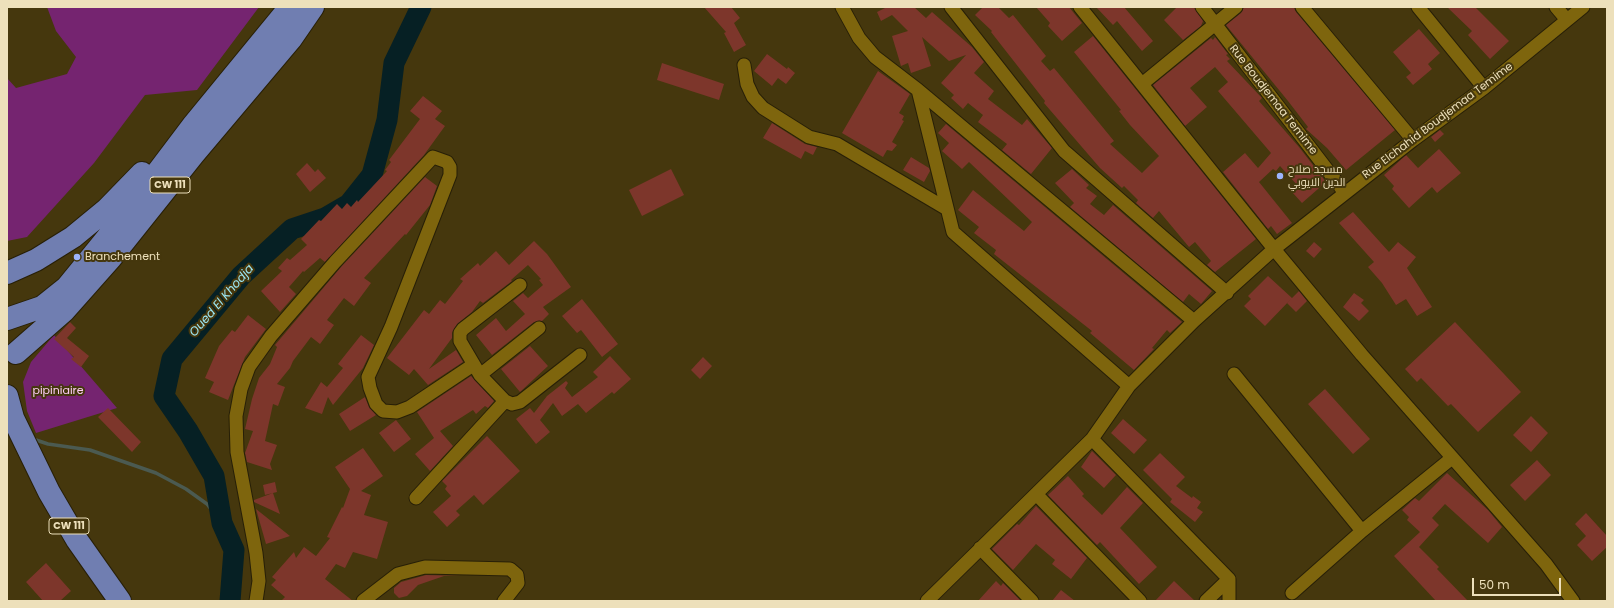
<!DOCTYPE html>
<meta charset="utf-8">
<style>
body{margin:0}
#map{position:relative;width:1614px;height:608px;overflow:hidden;background:#45370d;font-family:Poppins,sans-serif}
canvas{display:block}
.frame{position:absolute;inset:0;border:8px solid #ede0bb;pointer-events:none}
.scale{position:absolute;left:1472px;top:578px;width:89px;height:18px;box-sizing:border-box;border:2px solid #ede0bb;border-top:0;padding-left:5px;font-size:12px;line-height:14px;white-space:nowrap;color:#ede0bb;-webkit-text-stroke:3px #45370d;paint-order:stroke}
</style>
<div id="map">
<canvas width="1614" height="608"></canvas>
<div class="frame"></div>
<div class="scale">50 m</div>
</div>
<script>
const c = document.querySelector('canvas').getContext('2d');
c.lineJoin = 'round';
function fillPath(path, color) {
  c.fillStyle = color;
  c.fill(path, 'evenodd');
}
function poly(rows) {
  const path = new Path2D();
  for (const r of rows) {
    path.moveTo(r[0], r[1]);
    for (let i = 2; i < r.length; i += 2) path.lineTo(r[i], r[i + 1]);
  }
  return path;
}
function stroke(path, color, width, dash) {
  c.strokeStyle = color;
  c.lineWidth = width;
  c.lineCap = dash ? 'butt' : 'round';
  c.setLineDash(dash || []);
  c.stroke(path);
}
function write(font, color, halo, rows, align = 'center') {
  c.font = font + ' Poppins,Cairo,sans-serif';
  c.lineWidth = 4;
  c.setLineDash([]);
  c.textBaseline = 'middle';
  c.strokeStyle = halo;
  c.fillStyle = color;
  for (const [text, x, y, turn = 0] of rows) {
    c.save();
    c.translate(x, y);
    c.rotate((+turn || 0) * Math.PI / 180);
    c.textAlign = isNaN(turn) ? turn : align;
    if (halo) c.strokeText(text, 0, 0);
    c.fillText(text, 0, 0);
    c.restore();
  }
}
const green = poly([
 [47,7,259,7,197,90,145,95,94,163,27,237,7,241,7,78,16,88,67,74,76,57,56,31],
 [54,335,117,408,36,433,27,411,23,382,31,362]
]);
const stream = poly([
 [33,439,48,444,90,450,156,473,186,489,207,504,222,523]
]);
const river = poly([
 [230,601,234,550,222,523,214,476,188,431,164,396,172,359,241,276,292,229,325,218,349,204,372,175,387,120,394,63,421,7]
]);
const building = poly([
 [704,7,731,7,740,18,734,23,746,45,734,52,724,33,726,32],
 [883,7,914,7,926,18,932,12,972,47,984,62,974,73,994,91,988,99,1022,125,1027,119,1052,148,1031,174,1002,150,1007,144,978,122,983,115,968,103,963,109,951,98,954,95,941,83,966,55,949,61,922,37,931,66,911,73,908,63,901,66,892,36,908,31,892,15,881,21,877,12,885,8],
 [983,7,998,7,1009,18,1013,15,1046,56,1041,61,1050,71,1054,68,1114,141,1110,144,1142,173,1159,156,1130,125,1119,111,1121,110,1074,52,1093,36,1256,239,1215,272,1207,265,1211,261,1195,242,1189,247,1159,211,1153,218,1136,203,1138,200,1124,186,1122,188,1100,168,1044,103,1045,101,991,32,992,31,975,15],
 [1036,7,1069,7,1082,23,1062,41,1048,26,1050,23],
 [1096,7,1124,7,1153,41,1142,51,1117,21,1113,25],
 [1177,7,1194,7,1203,21,1201,26,1183,40,1164,20],
 [1244,7,1294,7,1296,12,1395,130,1346,170,1327,148,1306,129,1308,127,1288,101,1226,25,1241,13],
 [1447,7,1475,7,1509,41,1490,59,1468,35,1472,31],
 [1419,29,1440,53,1428,64,1432,69,1413,85,1406,77,1411,73,1393,52],
 [1215,37,1228,54,1226,55,1230,59,1227,61,1262,98,1259,101,1299,147,1326,182,1302,203,1292,192,1298,186,1280,166,1276,171,1273,169,1259,182,1292,223,1277,234,1271,226,1268,229,1223,172,1245,153,1258,168,1271,153,1218,91,1228,82,1215,67,1190,88,1207,107,1185,126,1153,85,1211,38,1213,40],
 [767,54,787,69,788,67,795,73,786,84,778,78,772,86,754,71],
 [662,63,724,84,719,100,657,80],
 [878,71,910,94,899,113,904,116,902,120,904,121,892,142,897,145,892,151,887,150,883,157,842,133],
 [423,96,442,111,435,119,445,126,424,155,325,262,320,258,304,272,303,271,289,287,296,294,280,312,261,291,282,271,278,268,287,258,290,260,307,245,301,239,319,220,321,221,337,204,342,209,347,203,351,207,357,200,358,202,387,171,385,170,391,162,389,160,420,119,410,111],
 [772,123,805,144,817,147,813,155,805,151,801,159,763,138],
 [946,124,1182,322,1170,333,1167,330,1152,348,1154,349,1134,370,1090,333,1092,331,994,254,996,250,974,233,979,227,958,210,973,190,1024,231,1032,222,969,162,962,169,942,151,949,143,938,133],
 [1440,130,1444,134,1435,142,1431,137],
 [1439,149,1461,173,1437,193,1432,187,1409,208,1392,189,1394,186,1384,175,1406,155,1418,168],
 [911,157,929,168,930,171,924,182,903,170],
 [307,163,315,172,318,169,326,178,310,192,296,174],
 [671,169,684,195,642,216,629,190],
 [1072,169,1089,185,1086,188,1097,196,1090,204,1104,215,1113,205,1212,291,1201,304,1189,294,1183,302,1070,207,1074,203,1055,183],
 [425,177,437,186,430,205,406,235,405,234,364,278,371,283,354,306,344,298,327,320,334,325,320,344,311,337,293,361,290,368,277,384,285,387,278,406,273,404,265,441,277,445,270,464,272,470,247,462,245,453,253,431,245,429,252,399,259,378,270,364,277,347,275,345,341,267],
 [1353,212,1389,252,1398,242,1416,257,1407,268,1432,307,1417,316,1406,299,1396,305,1382,283,1368,267,1374,262,1339,223],
 [534,241,547,254,571,287,543,307,549,314,542,321,534,322,492,355,476,335,496,318,506,331,525,314,513,301,523,293,528,298,543,285,539,280,541,279,528,265,511,280,512,281,483,303,480,301,472,312,457,324,452,333,452,338,429,369,456,350,463,362,428,385,414,369,409,375,387,358,424,310,429,314,440,300,445,304,463,281,460,279,478,263,480,266,496,251,509,265],
 [1314,242,1322,249,1314,258,1306,251],
 [1268,276,1292,298,1265,326,1244,306,1251,299,1248,296],
 [1299,291,1307,301,1296,312,1287,303],
 [1354,293,1364,300,1361,303,1369,311,1359,321,1343,307],
 [582,299,618,344,602,357,581,330,577,333,562,316],
 [248,315,266,329,245,357,228,400,209,392,214,382,205,378,219,346,232,330,235,332],
 [70,322,76,328,67,338,89,356,81,367,71,359,74,357,54,339],
 [1455,322,1521,392,1478,432,1451,404,1448,406,1421,378,1417,382,1405,369],
 [361,335,374,345,363,368,333,405,328,397,322,414,305,408,321,382,327,387,343,368,338,364],
 [530,346,548,366,520,392,501,369],
 [610,356,631,379,614,394,612,392,586,413,578,404,562,416,553,403,540,420,550,432,536,444,516,419,530,408,534,413,547,396,566,381,568,383,565,388,572,397,598,377,593,372],
 [703,357,712,366,700,379,691,370],
 [471,376,494,401,488,408,485,406,476,414,473,410,440,431,453,446,430,471,415,454,434,438,417,412],
 [1325,389,1370,439,1353,454,1308,404],
 [365,397,369,407,376,415,350,431,339,414],
 [108,408,141,442,132,452,98,417],
 [1531,416,1548,433,1531,452,1513,435],
 [1123,419,1147,440,1134,454,1111,433],
 [396,420,411,439,394,452,379,433],
 [487,436,520,471,483,505,474,495,456,511,460,515,447,527,433,512,451,496,445,489,447,486,442,481],
 [363,448,383,476,361,491,371,495,364,515,388,522,377,559,353,552,345,568,336,564,325,579,353,601,281,601,285,597,271,585,276,580,272,577,294,552,296,558,304,547,316,556,330,538,327,537,342,507,343,508,350,489,335,467],
 [1092,451,1116,475,1104,488,1081,467],
 [1160,453,1185,477,1176,486,1192,498,1193,496,1201,502,1197,508,1203,512,1195,522,1170,502,1172,499,1143,470],
 [1537,460,1551,475,1525,501,1510,485],
 [1447,473,1488,510,1502,527,1488,543,1445,504,1432,518,1439,525,1419,547,1439,567,1437,569,1468,601,1436,601,1394,556,1420,532,1407,520,1409,517,1402,510,1415,498,1419,501],
 [1068,476,1084,494,1082,496,1102,515,1127,487,1143,503,1120,528,1157,567,1139,584,1100,542,1097,545,1048,495],
 [275,482,277,492,265,495,263,485],
 [273,493,280,514,254,502,254,500],
 [1036,506,1087,558,1071,579,1052,564,1055,560,1036,544,1013,570,992,549,1017,524,1019,525],
 [256,509,290,536,266,544],
 [1586,513,1607,536,1607,547,1592,561,1577,545,1586,536,1575,524],
 [46,563,71,591,60,601,43,601,26,582],
 [426,575,462,576,444,576,418,585,407,596,399,598,394,593,394,588,401,582],
 [996,581,1001,586,1003,583,1021,601,978,601],
 [1174,581,1195,601,1155,601],
 [1061,590,1075,601,1052,601]
]);
const minor = poly([
 [842,7,859,38,875,57,918,90,1194,321],
 [951,7,1064,151,1227,293],
 [1080,7,1274,249,1362,355,1546,564,1573,601],
 [1202,7,1345,193],
 [1302,7,1413,140],
 [1418,7,1484,88],
 [1556,7,1567,20],
 [744,65,747,84,753,97,763,108,809,137,837,144,947,209],
 [1142,84,1236,7],
 [918,90,953,232,1129,386],
 [520,285,463,329,460,333,460,341,480,375,505,401,512,404,520,402,580,355],
 [1234,374,1362,531],
 [480,375,539,328],
 [1092,439,1229,579,1229,601],
 [1037,495,1140,601],
 [416,498,505,401],
 [980,548,1032,601],
 [1292,593,1362,531,1452,458],
 [256,601,259,581,256,553,237,452,236,416,241,389,249,367,271,336,335,262,433,157,447,162,450,167,450,175,391,327,368,377,370,388,376,404,383,411,397,412,410,407,473,365],
 [363,601,398,574,425,567,510,569,517,575,518,583,504,601],
 [927,601,1092,439,1129,386,1194,321,1274,249,1413,140,1484,88,1583,7],
 [1206,601,1229,579]
]);
const trunk = poly([
 [7,273,36,260,73,237,107,209,142,173],
 [7,319,42,307,67,287,120,222,194,124,290,7],
 [16,353,64,311,111,258,194,154,291,39,313,7],
 [7,396,13,418,49,492,77,540,120,601]
]);
const markers = [
 [1280,176,4,"#9db4fd"],
 [77,257,4,"#9db4fd"]
];
const shields = [
 [170,185,40],
 [69,526,40]
];
const shieldNames = [
 ["CW 111",170,185],
 ["CW 111",69,526]
];
const streetNames = [
 ["Rue Boudjemaa Temime",1273,100,52],
 ["Rue Elchahid Boudjemaa Temime",1438,121,-37]
];
const poiNames = [
 ["مسجد صلاح",1288,170],
 ["الدين الايوبي",1288,183],
 ["Branchement",85,257]
];
const parkNames = [
 ["pipiniaire",58,391]
];
const waterNames = [
 ["Oued El Khodja",222,301,-49]
];
fillPath(green, '#752470');
stroke(stream, '#4b5a51', 3.5);
stroke(river, '#062024', 21);
fillPath(building, '#7d362b');
stroke(minor, '#271f07', 15);
stroke(trunk, '#271f07', 24);
stroke(minor, '#7e650d', 13);
stroke(trunk, '#707eb1', 22);
for (const [x, y, r, color] of markers) {
  const dot = new Path2D();
  dot.arc(x, y, r, 0, 2 * Math.PI);
  c.fillStyle = color;
  c.fill(dot);
  stroke(dot, '#45370d', 1.5);
}
for (const [x, y, w] of shields) {
  const box = new Path2D();
  box.roundRect(x - w / 2, y - 8, w, 16, 3);
  c.fillStyle = '#45370d';
  c.fill(box);
  stroke(box, '#ede0bb', 1);
}
write('bold 10px', '#ede0bb', null, shieldNames);
write('11px', '#ede0bb', '#45370d', streetNames);
write('11px', '#ede0bb', '#45370d', poiNames, 'left');
write('11px', '#fdcdf7', '#45370d', parkNames);
write('italic 12px', '#9de8f6', '#45370d', waterNames);
</script>
